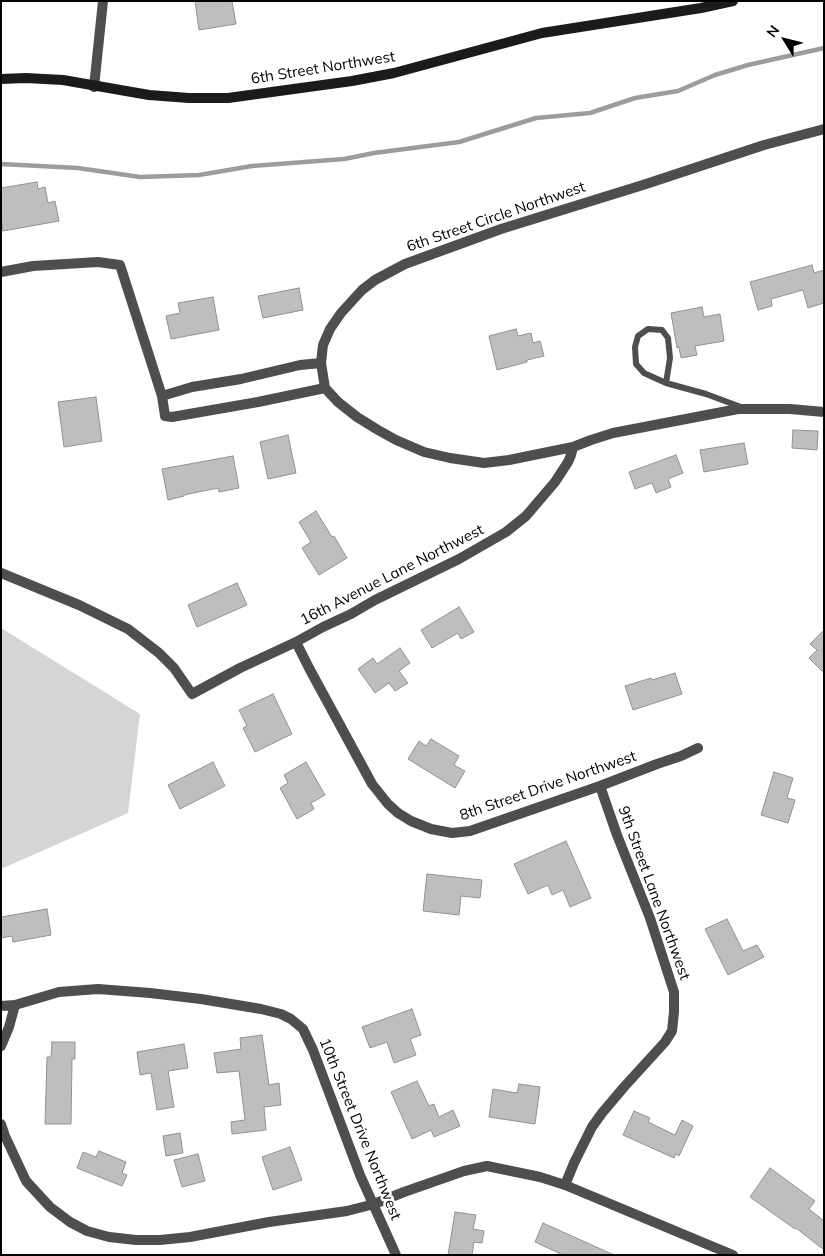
<!DOCTYPE html>
<style>
body{margin:0}
#map{position:relative;width:825px;height:1256px;overflow:hidden;background:#fff;font-family:Mulish,sans-serif}
canvas{display:block}
.frame{position:absolute;inset:0;border:2px solid #000;pointer-events:none}
.north{position:absolute;left:760px;top:15px;width:50px;height:50px;-webkit-text-stroke:4px #fff;paint-order:stroke;rotate:306deg;font-size:14px;font-weight:700;line-height:20px;text-align:center;color:#000}
.north::after{content:'';display:block;margin:auto;width:18px;height:22px;background:#000;clip-path:polygon(50% 0,100% 100%,50% 72%,0 100%)}
</style>
<div id="map">
<canvas width="825" height="1256"></canvas>
<div class="frame"></div>
<div class="north">N</div>
</div>
<script>
const c = document.querySelector('canvas').getContext('2d');
c.lineJoin = 'round';
function fillPath(path, color) {
  c.fillStyle = color;
  c.fill(path, 'evenodd');
}
function poly(rows) {
  const path = new Path2D();
  for (const r of rows) {
    path.moveTo(r[0], r[1]);
    for (let i = 2; i < r.length; i += 2) path.lineTo(r[i], r[i + 1]);
  }
  return path;
}
function stroke(path, color, width, dash) {
  c.strokeStyle = color;
  c.lineWidth = width;
  c.lineCap = dash ? 'butt' : 'round';
  c.setLineDash(dash || []);
  c.stroke(path);
}
function write(font, color, halo, rows, align = 'center') {
  c.font = font + ' Mulish,sans-serif';
  c.lineWidth = 5;
  c.setLineDash([]);
  c.textBaseline = 'middle';
  c.strokeStyle = halo;
  c.fillStyle = color;
  for (const [text, x, y, turn = 0] of rows) {
    c.save();
    c.translate(x, y);
    c.rotate((+turn || 0) * Math.PI / 180);
    c.textAlign = isNaN(turn) ? turn : align;
    if (halo) c.strokeText(text, 0, 0);
    c.fillText(text, 0, 0);
    c.restore();
  }
}
const green = poly([
 [1,628,140,714,128,813,1,869]
]);
const stream = poly([
 [1,164,78,168,140,177,199,175,252,166,344,159,374,153,459,142,536,118,590,113,635,98,678,91,715,75,748,65,824,48]
]);
const building = poly([
 [195,1,232,1,236,24,199,30,195,1],
 [37,182,38,189,45,187,48,203,55,201,59,221,3,231,1,220,1,188,37,182],
 [812,265,814,273,824,270,824,303,808,308,803,290,771,299,772,306,758,310,750,282,812,265],
 [299,288,303,310,263,318,258,296,299,288],
 [213,297,219,330,171,339,166,316,180,313,178,303,213,297],
 [702,307,704,317,720,314,724,341,695,346,697,355,681,358,679,347,677,348,671,313,702,307],
 [516,329,518,336,531,333,533,343,540,341,544,356,527,360,527,362,497,370,489,336,516,329],
 [96,397,102,441,64,447,58,402,96,397],
 [793,430,818,431,817,450,792,448,793,430],
 [288,435,296,473,268,479,260,442,288,435],
 [744,443,748,464,704,472,700,450,744,443],
 [676,455,683,473,668,479,671,487,656,493,652,483,635,489,629,472,676,455],
 [233,456,239,488,219,492,218,488,184,495,184,496,168,500,162,469,233,456],
 [316,511,332,537,334,536,347,558,319,575,302,548,311,542,299,522,316,511],
 [237,583,247,605,197,627,188,605,237,583],
 [459,607,474,632,461,639,458,633,432,648,421,630,459,607],
 [824,630,824,673,809,658,817,650,810,644,824,630],
 [400,648,410,663,399,671,408,683,395,691,389,683,375,693,358,669,373,658,377,664,400,648],
 [675,673,682,694,633,710,625,686,651,678,652,680,675,673],
 [273,694,292,734,255,752,243,728,247,726,239,710,273,694],
 [431,739,459,756,454,765,465,771,455,788,408,759,419,741,426,746,431,739],
 [213,762,225,786,180,809,168,785,213,762],
 [306,762,325,795,311,803,314,809,297,819,280,788,288,783,284,775,306,762],
 [774,772,793,778,787,798,795,800,788,823,761,815,774,772],
 [566,841,591,898,570,907,563,890,552,895,548,885,528,894,514,864,566,841],
 [427,874,482,880,480,898,461,896,459,915,423,911,427,874],
 [47,909,51,935,13,942,12,936,1,938,1,917,47,909],
 [727,919,743,951,757,945,764,957,728,975,705,929,727,919],
 [412,1009,421,1035,410,1039,416,1055,394,1063,387,1042,370,1048,362,1027,412,1009],
 [262,1035,269,1085,279,1083,281,1105,264,1107,266,1130,232,1134,231,1122,245,1120,239,1071,217,1073,214,1053,241,1049,240,1038,262,1035],
 [52,1042,75,1042,75,1059,72,1059,71,1124,45,1124,47,1057,51,1057,52,1042],
 [184,1044,188,1068,168,1071,174,1107,157,1110,151,1073,140,1075,137,1052,184,1044],
 [417,1081,429,1106,434,1104,439,1117,453,1110,460,1126,434,1137,431,1130,412,1139,391,1092,417,1081],
 [519,1084,540,1087,535,1124,489,1117,493,1089,517,1093,519,1084],
 [634,1111,650,1118,648,1122,675,1135,682,1120,693,1126,679,1156,676,1154,674,1158,623,1135,634,1111],
 [180,1133,183,1153,166,1156,163,1136,180,1133],
 [290,1147,302,1180,273,1190,262,1157,290,1147],
 [99,1151,126,1162,122,1173,127,1175,122,1186,77,1168,83,1152,96,1157,99,1151],
 [198,1154,205,1181,182,1187,174,1160,198,1154],
 [770,1168,815,1201,809,1209,824,1221,824,1250,796,1228,795,1229,750,1197,770,1168],
 [455,1212,476,1215,473,1229,484,1231,482,1243,474,1242,472,1255,448,1255,455,1212],
 [543,1223,614,1255,563,1255,535,1242,543,1223]
]);
const lane = poly([
 [666,383,670,358,668,338,662,330,648,329,638,336,635,347,636,364,644,373,666,383,706,394,741,407]
]);
const street = poly([
 [94,87,103,1],
 [824,129,764,145,646,184,501,229,405,264,375,280,362,290,341,313,330,329,323,345,321,363,325,388,338,402,357,417,378,430,396,440,424,452,450,458,484,463,509,460,573,447,591,440,613,433,738,409,790,409,824,412],
 [1,272,33,266,98,262,120,265,162,396],
 [321,363,300,365,241,379,192,387,162,396,165,416,172,417,258,402,325,388],
 [1,573,79,605,128,629,159,653,174,668,192,694,240,668,296,642,323,627,351,614,375,600,459,559,506,532,526,516,555,482,568,462,571,455,573,447],
 [296,642,309,668,372,784,388,804,398,813,411,821,431,829,452,833,470,831,600,786,657,764,681,756,698,748],
 [1,1006,15,1005,59,992,98,989,150,993,201,999,261,1009,281,1014,291,1019,303,1029,313,1050,360,1175,396,1255],
 [1,1046,9,1027,15,1005],
 [1,1124,5,1136,26,1181,50,1207,70,1222,87,1231,109,1237,136,1240,160,1240,190,1237,269,1222,347,1211,374,1204,404,1192,464,1171,487,1166,540,1177,565,1185,733,1255],
 [565,1185,574,1163,592,1127,602,1113,624,1087,665,1042,672,1031,674,1012,674,992,650,918,617,835,600,786]
]);
const secondary = poly([
 [1,79,26,78,63,80,149,95,189,98,228,98,352,81,394,73,542,33,701,8,733,1]
]);
const streetNames = [
 ["6th Street Northwest",323,68,-9],
 ["6th Street Circle Northwest",496,217,-19],
 ["16th Avenue Lane Northwest",392,575,-27],
 ["8th Street Drive Northwest",548,786,-19],
 ["9th Street Lane Northwest",654,893,70],
 ["10th Street Drive Northwest",360,1129,68]
];
fillPath(green, '#d5d5d5');
stroke(stream, '#9c9c9c', 4.5);
fillPath(building, '#bebebe');
stroke(building, '#929292', 1);
stroke(lane, '#4e4e4e', 6);
stroke(street, '#4e4e4e', 10);
stroke(secondary, '#1b1b1b', 10);
write('15px', '#000', '#fff', streetNames);
</script>
